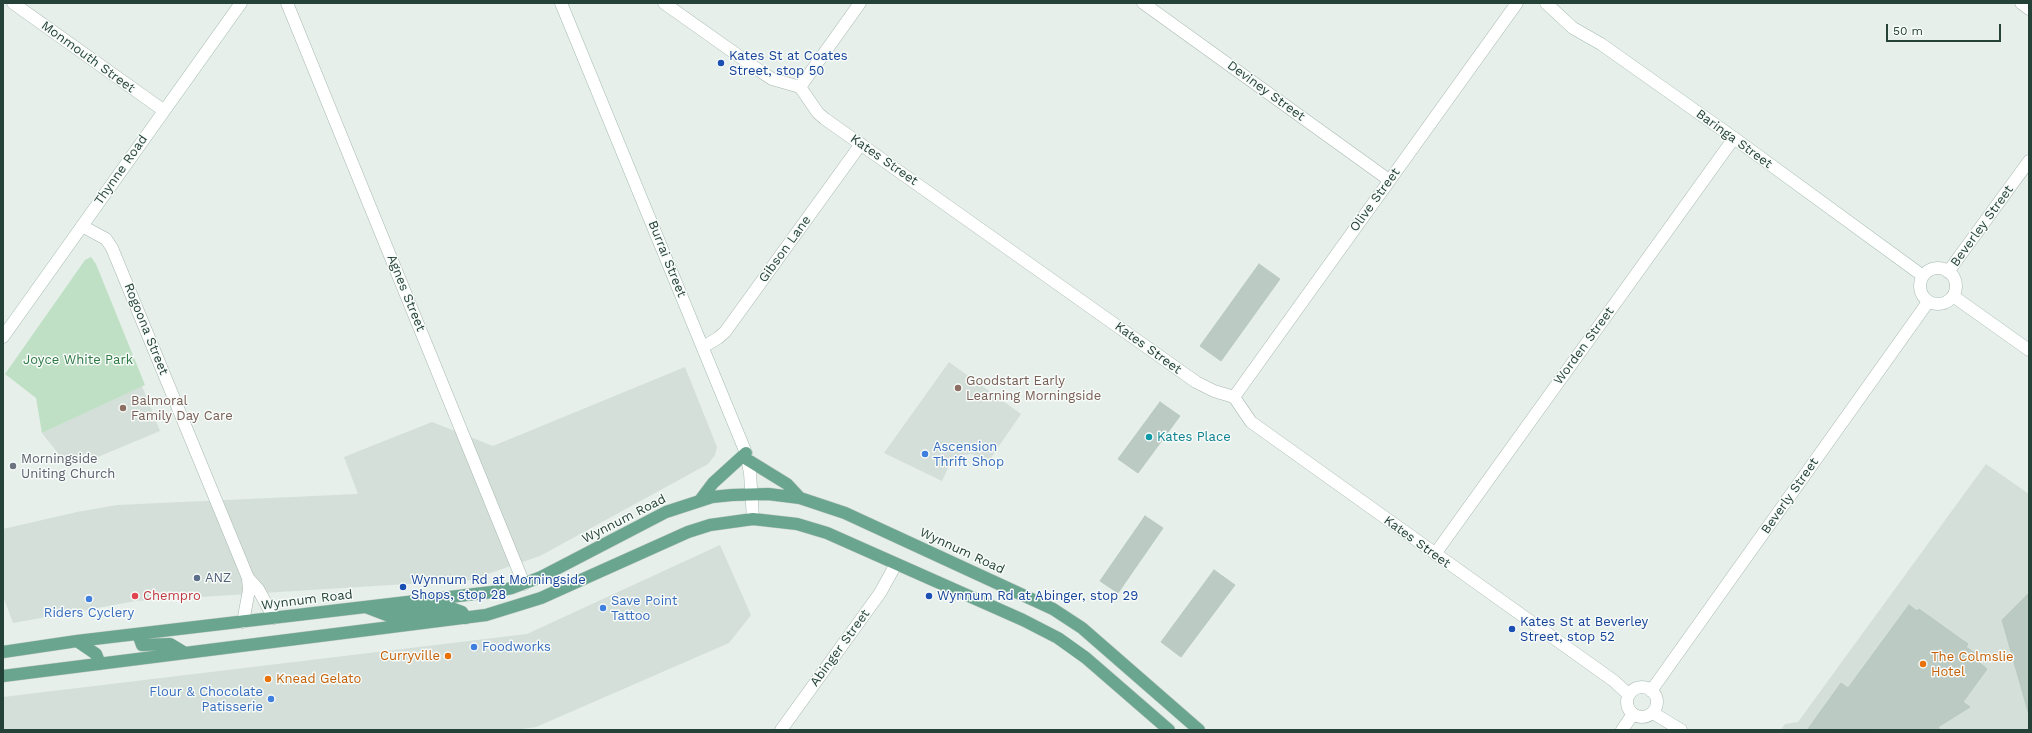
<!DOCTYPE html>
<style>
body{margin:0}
#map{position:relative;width:2032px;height:733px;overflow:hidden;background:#e6efea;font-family:"Work Sans",sans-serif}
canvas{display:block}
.frame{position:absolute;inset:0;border:4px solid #244237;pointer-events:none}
.scale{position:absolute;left:1886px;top:24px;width:115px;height:18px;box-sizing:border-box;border:2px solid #244237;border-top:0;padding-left:5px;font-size:12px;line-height:14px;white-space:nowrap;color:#244237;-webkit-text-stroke:3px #f7fbf9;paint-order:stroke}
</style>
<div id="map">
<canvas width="2032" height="733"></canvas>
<div class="frame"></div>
<div class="scale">50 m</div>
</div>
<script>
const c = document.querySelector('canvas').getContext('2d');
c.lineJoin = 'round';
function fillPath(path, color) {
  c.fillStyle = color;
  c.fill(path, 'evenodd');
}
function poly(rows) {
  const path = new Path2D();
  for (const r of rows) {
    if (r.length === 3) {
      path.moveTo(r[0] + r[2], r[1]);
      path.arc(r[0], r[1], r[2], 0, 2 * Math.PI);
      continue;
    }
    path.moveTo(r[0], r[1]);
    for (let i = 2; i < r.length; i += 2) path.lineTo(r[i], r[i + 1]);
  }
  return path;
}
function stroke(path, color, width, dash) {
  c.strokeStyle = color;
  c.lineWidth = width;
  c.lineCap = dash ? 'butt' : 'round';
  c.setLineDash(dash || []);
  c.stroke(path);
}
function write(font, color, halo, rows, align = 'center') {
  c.font = font + ' "Work Sans",sans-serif';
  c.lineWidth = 3;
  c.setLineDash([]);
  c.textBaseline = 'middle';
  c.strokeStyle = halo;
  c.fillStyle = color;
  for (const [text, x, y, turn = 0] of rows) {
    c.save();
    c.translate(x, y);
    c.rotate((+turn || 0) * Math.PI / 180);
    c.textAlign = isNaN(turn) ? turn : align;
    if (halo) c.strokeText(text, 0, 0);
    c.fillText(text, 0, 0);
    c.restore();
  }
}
const built = poly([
 [949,362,1021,414,988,462,972,454,957,456,950,464,942,481,884,453],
 [685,367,717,447,715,455,708,464,540,556,470,580,136,601,13,623,3,596,3,529,77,512,117,505,358,494,344,457,432,422,493,446],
 [142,386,160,431,93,459,90,452,65,462,42,433],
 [1986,464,2029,494,2029,730,1781,730,1785,724,1798,722],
 [720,545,751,615,729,643,536,727,515,730,3,730,3,697,527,634]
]);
const green = poly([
 [91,257,96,264,145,385,42,433,36,398,5,374,85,260]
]);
const building = poly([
 [1259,264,1280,279,1221,361,1200,346,1259,264],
 [1160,402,1180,416,1138,473,1118,459,1160,402],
 [1145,516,1163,528,1118,593,1100,581,1145,516],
 [1214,570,1235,585,1181,657,1161,642,1214,570],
 [2029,593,2029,715,2002,620,2029,593],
 [1909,605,1917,611,1919,609,1968,644,1966,647,1978,655,1975,659,1987,669,1963,702,1970,707,1938,727,1940,730,1808,729,1841,683,1848,688,1909,605]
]);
const street = poly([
 [13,3,163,110],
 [287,3,524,584],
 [664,3,760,71,772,79,800,87,818,113,825,119,1196,382,1214,391,1234,397,1251,422,1614,681,1629,695],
 [1143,3,1389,180],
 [2021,3,2029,9],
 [800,87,860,3],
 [82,226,106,239,112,248,248,578,258,589,274,618],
 [1948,272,2029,161],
 [703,347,718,338,725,332,861,144],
 [1234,397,1517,3],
 [1435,554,1734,138],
 [243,622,249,590,248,578],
 [1642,702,15],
 [1651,691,1928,302],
 [1653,713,1681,730],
 [781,730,880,593,896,564],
 [1622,730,1633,714]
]);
const secondary = poly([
 [561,3,746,453,750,473,753,519],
 [1546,3,1573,28,1601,44,1734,138,1923,276],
 [1938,286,18],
 [1953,296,2029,350],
 [3,337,241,3]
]);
const primary = poly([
 [748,460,787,484,800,498],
 [701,499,713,483,746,453],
 [368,608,389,616,451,608,462,612,466,618],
 [138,634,142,645,170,644,185,653],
 [77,641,96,654,100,664],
 [3,652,77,641,492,592,512,588,541,577,666,512,712,497,732,495,768,494,800,498,845,513,1053,609,1082,628,1199,730],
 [3,676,486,615,541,598,688,532,710,525,753,519,797,524,827,533,1023,620,1058,638,1086,658,1169,730]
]);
const markers = [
 [721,63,4,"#1a4fb4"],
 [958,388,4,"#8d6e63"],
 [123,408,4,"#8d6e63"],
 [1149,437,4,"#0f9aa8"],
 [925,454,4,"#3f7fe0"],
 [13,466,4,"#6b7280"],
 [197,578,4,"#5c6f8a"],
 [403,587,4,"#1a4fb4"],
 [135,596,4,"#e0444e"],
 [929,596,4,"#1a4fb4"],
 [89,599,4,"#3f7fe0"],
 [603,608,4,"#3f7fe0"],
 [1512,629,4,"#1a4fb4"],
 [474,647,4,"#3f7fe0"],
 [448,656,4,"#e8710a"],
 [1923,664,4,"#e8710a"],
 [268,679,4,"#e8710a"],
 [271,699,4,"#3f7fe0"]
];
const transitNames = [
 ["Kates St at Coates",729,56],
 ["Street, stop 50",729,71],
 ["Wynnum Rd at Morningside",411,580],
 ["Shops, stop 28",411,595],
 ["Wynnum Rd at Abinger, stop 29",937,596],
 ["Kates St at Beverley",1520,622],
 ["Street, stop 52",1520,637]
];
const streetNames = [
 ["Monmouth Street",88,57,36],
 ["Deviney Street",1266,91,36],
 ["Baringa Street",1734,139,36],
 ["Kates Street",884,160,35],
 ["Thynne Road",121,170,-55],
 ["Olive Street",1375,200,-54],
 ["Beverley Street",1982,226,-54],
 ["Gibson Lane",785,249,-54],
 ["Burrai Street",667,259,68],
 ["Agnes Street",406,293,68],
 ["Rogoona Street",146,329,68],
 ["Worden Street",1584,346,-54],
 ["Kates Street",1148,348,36],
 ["Beverly Street",1790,496,-55],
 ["Wynnum Road",624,519,-27],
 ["Kates Street",1417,542,36],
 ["Wynnum Road",962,551,25],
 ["Wynnum Road",307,600,-7],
 ["Abinger Street",840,648,-54]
];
const parkNames = [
 ["Joyce White Park",78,360]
];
const educationNames = [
 ["Goodstart Early",966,381],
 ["Learning Morningside",966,396],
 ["Balmoral",131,401],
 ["Family Day Care",131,416]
];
const cultureNames = [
 ["Kates Place",1157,437]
];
const shopNames = [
 ["Ascension",933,447],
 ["Thrift Shop",933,462],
 ["Save Point",611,601],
 ["Tattoo",611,616],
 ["Riders Cyclery",89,613,"center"],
 ["Foodworks",482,647],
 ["Flour & Chocolate",263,692,"right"],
 ["Patisserie",263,707,"right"]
];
const worshipNames = [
 ["Morningside",21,459],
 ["Uniting Church",21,474]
];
const serviceNames = [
 ["ANZ",205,578]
];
const healthNames = [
 ["Chempro",143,596]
];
const foodNames = [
 ["Curryville",440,656,"right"],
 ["The Colmslie",1931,657],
 ["Hotel",1931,672],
 ["Knead Gelato",276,679]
];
fillPath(built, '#d4dfd9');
fillPath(green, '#bfe0c5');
fillPath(building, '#bbcac3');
stroke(building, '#b8c9c0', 1);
stroke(street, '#a8b8b1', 13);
stroke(secondary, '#a4bbb1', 13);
stroke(primary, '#c2cac7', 13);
stroke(street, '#fff', 12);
stroke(secondary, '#fff', 12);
stroke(primary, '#6aa590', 12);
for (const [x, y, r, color] of markers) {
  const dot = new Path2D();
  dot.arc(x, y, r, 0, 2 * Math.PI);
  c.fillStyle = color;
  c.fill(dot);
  stroke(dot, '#f7fbf9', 1.5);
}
write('13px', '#164399', '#f7fbf9', transitNames, 'left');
write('13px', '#244237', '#f7fbf9', streetNames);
write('13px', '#2d7a44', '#f7fbf9', parkNames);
write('13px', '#785e54', '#f7fbf9', educationNames, 'left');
write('13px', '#0d838f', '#f7fbf9', cultureNames, 'left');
write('13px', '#366cbe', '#f7fbf9', shopNames, 'left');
write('13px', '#5b616d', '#f7fbf9', worshipNames, 'left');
write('13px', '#4e5e75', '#f7fbf9', serviceNames, 'left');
write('13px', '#be3a42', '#f7fbf9', healthNames, 'left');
write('13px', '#c56008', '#f7fbf9', foodNames, 'left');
</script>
